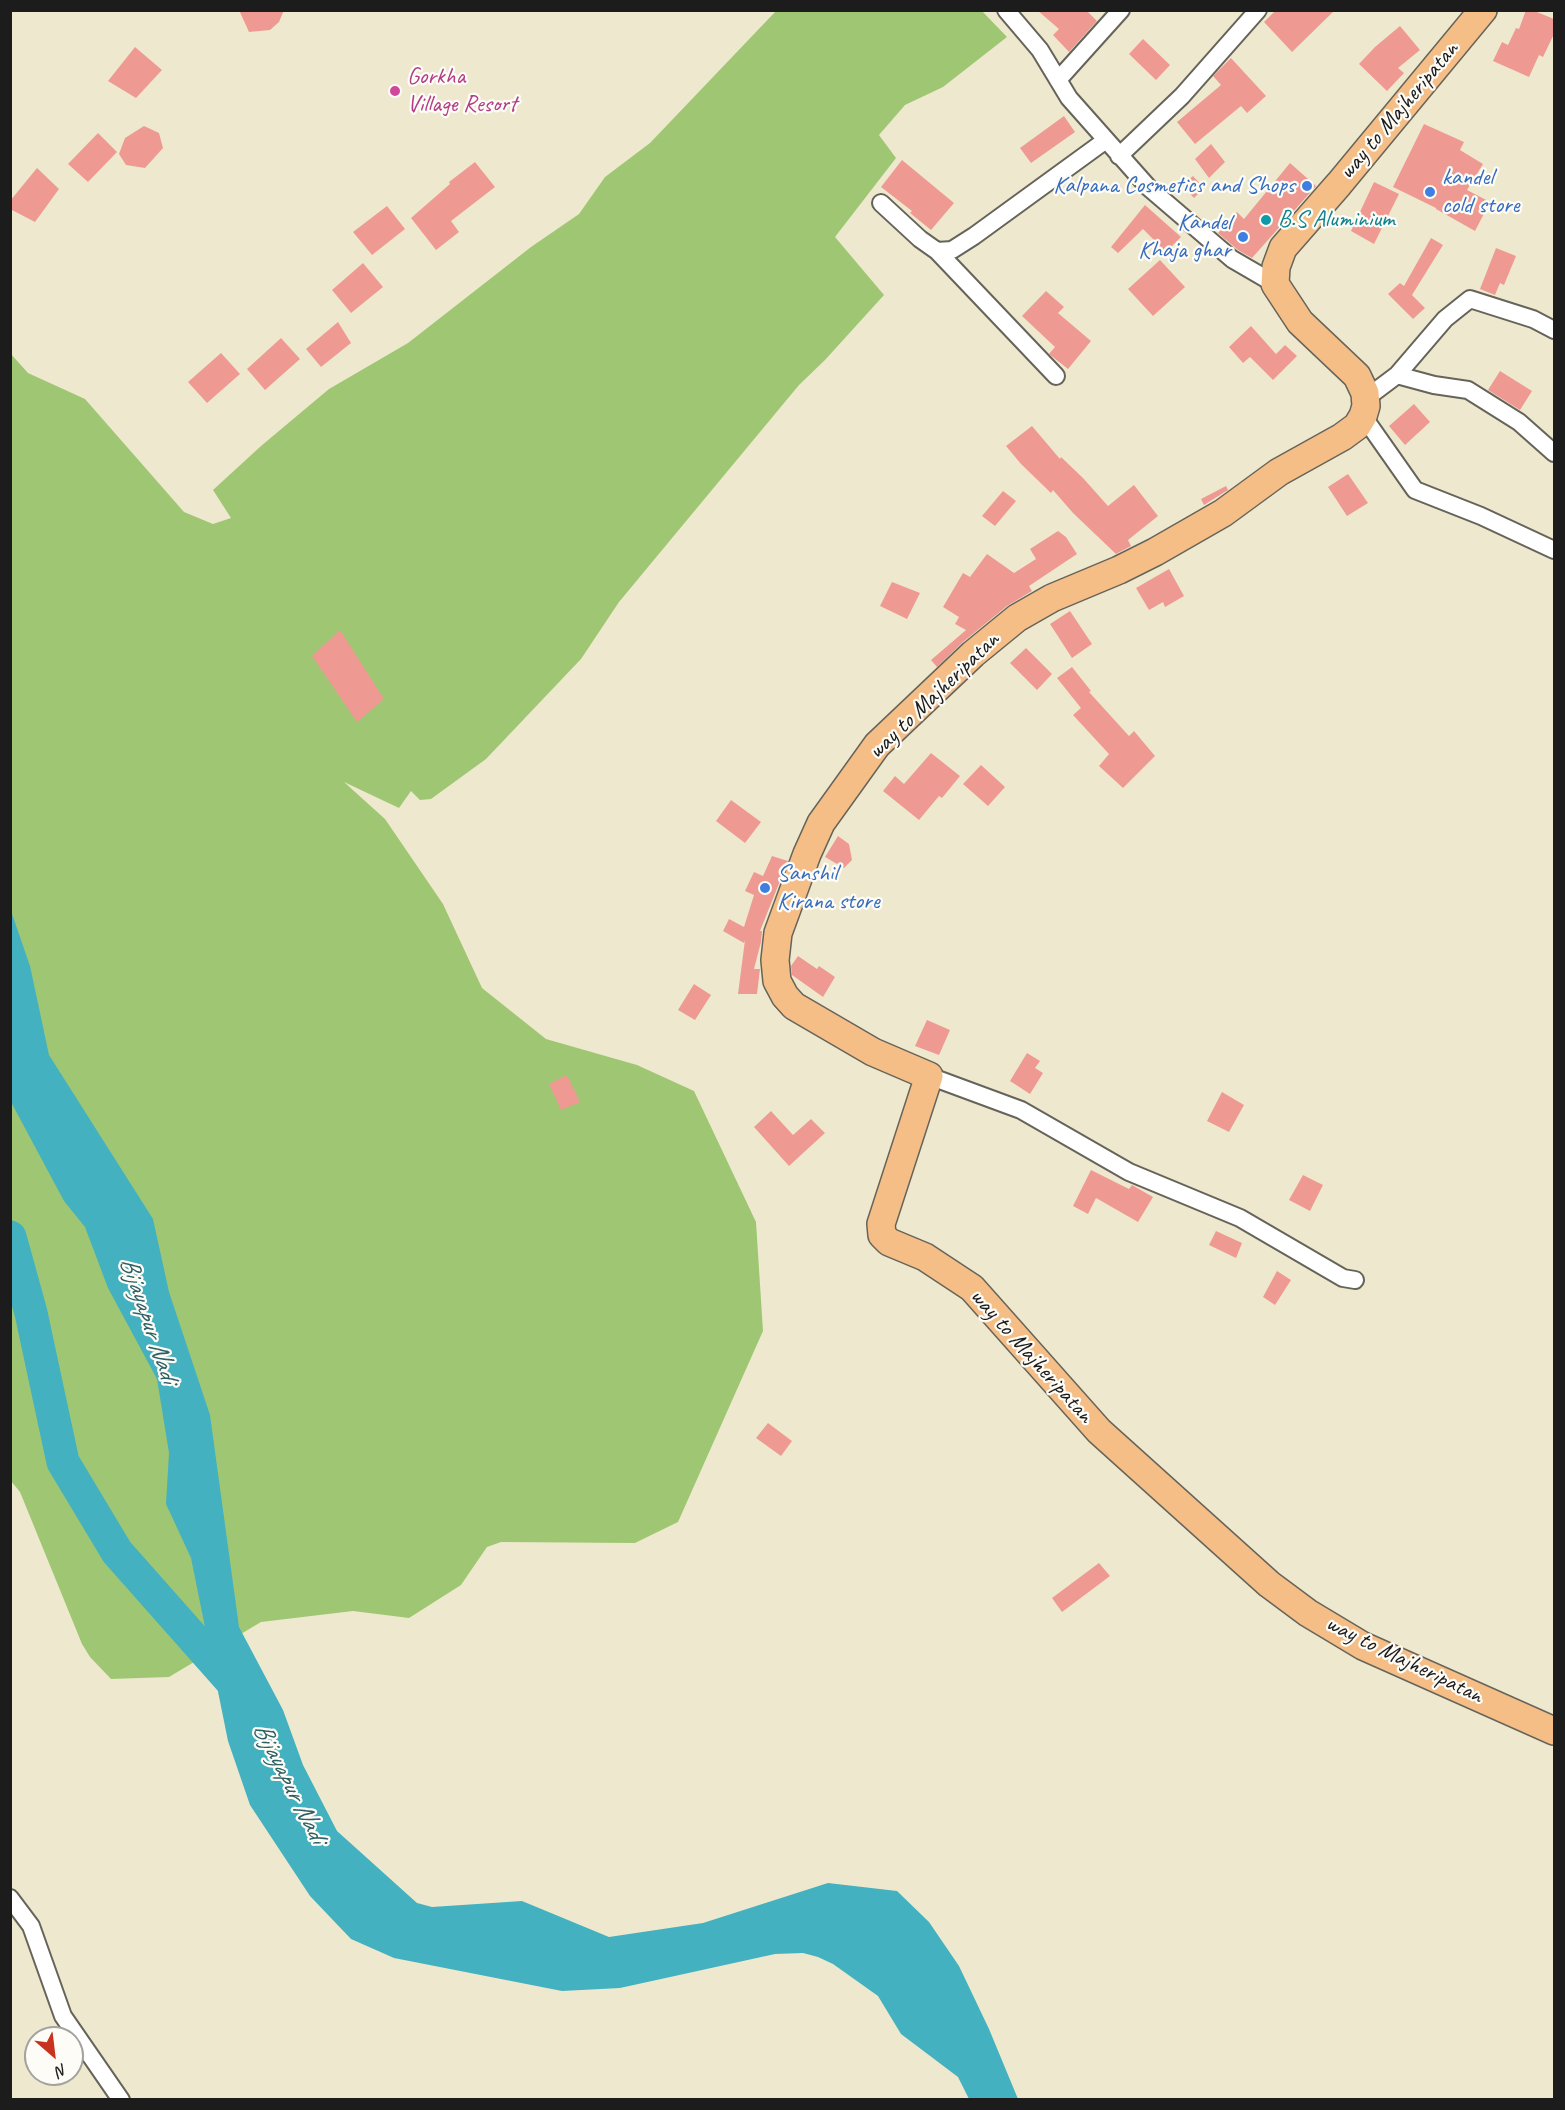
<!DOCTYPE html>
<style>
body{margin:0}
#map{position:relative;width:1565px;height:2110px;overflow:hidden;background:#eee9ce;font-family:Caveat,sans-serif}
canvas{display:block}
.frame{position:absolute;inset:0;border:12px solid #1c1c1c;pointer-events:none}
.north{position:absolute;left:24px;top:2026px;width:60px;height:60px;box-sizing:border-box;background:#fdfcf7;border:2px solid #a3a29f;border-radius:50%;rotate:152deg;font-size:16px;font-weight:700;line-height:24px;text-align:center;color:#1c1c1c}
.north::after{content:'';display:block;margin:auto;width:21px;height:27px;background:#c8321e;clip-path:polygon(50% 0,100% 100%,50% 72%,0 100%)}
</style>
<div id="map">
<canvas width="1565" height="2110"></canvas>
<div class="frame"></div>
<div class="north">N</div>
</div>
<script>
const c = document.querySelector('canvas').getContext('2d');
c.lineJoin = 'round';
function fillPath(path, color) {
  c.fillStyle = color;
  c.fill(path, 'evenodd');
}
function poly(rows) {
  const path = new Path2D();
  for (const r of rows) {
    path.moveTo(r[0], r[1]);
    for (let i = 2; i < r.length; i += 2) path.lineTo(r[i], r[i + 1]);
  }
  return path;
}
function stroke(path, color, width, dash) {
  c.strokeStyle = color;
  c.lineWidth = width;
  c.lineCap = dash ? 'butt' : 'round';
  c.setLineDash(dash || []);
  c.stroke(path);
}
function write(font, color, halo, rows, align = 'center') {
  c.font = font + ' Caveat,sans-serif';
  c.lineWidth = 4.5;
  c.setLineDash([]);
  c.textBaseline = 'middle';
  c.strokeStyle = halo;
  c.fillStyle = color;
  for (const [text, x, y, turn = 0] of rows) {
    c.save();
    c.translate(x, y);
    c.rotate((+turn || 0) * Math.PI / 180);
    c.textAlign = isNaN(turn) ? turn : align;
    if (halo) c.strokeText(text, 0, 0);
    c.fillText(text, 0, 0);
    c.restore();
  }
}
const green = poly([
 [776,11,982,11,1007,37,943,87,905,105,879,135,896,158,835,237,884,295,825,360,799,385,619,602,581,659,486,759,431,799,420,800,411,791,399,808,344,782,385,819,443,904,482,988,546,1039,637,1065,694,1091,756,1222,763,1331,678,1522,635,1543,501,1542,487,1547,461,1585,409,1618,353,1611,261,1622,169,1677,111,1679,90,1657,82,1644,20,1492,11,1481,10,353,28,373,85,399,184,512,213,524,231,518,213,490,261,446,329,389,408,343,531,247,579,214,605,177,650,143]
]);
const water = poly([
 [11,911,30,966,49,1055,153,1219,169,1292,210,1415,239,1627,283,1710,303,1765,337,1831,417,1903,432,1907,522,1901,609,1937,703,1923,828,1883,897,1891,929,1922,959,1966,989,2029,1018,2099,969,2099,958,2077,901,2034,878,1996,833,1964,818,1957,803,1953,775,1954,620,1988,562,1991,394,1958,351,1939,310,1896,250,1805,228,1741,191,1558,166,1504,169,1453,157,1379,108,1288,85,1227,64,1201,11,1102]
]);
const river = poly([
 [10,1237,31,1313,63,1462,117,1552,241,1692]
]);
const building = poly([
 [239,10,284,10,279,22,270,30,249,32],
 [1037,10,1086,10,1097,21,1069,52,1053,35,1059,29],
 [1276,10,1335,10,1292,52,1264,22],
 [1526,10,1532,10,1554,19,1554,34,1543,57,1539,55,1529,77,1493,61,1502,42,1508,45,1516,28,1519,29],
 [1400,26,1420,50,1398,68,1404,73,1387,91,1359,64,1375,47],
 [1143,39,1170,65,1156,80,1129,54],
 [135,47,162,70,136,98,108,81],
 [1231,58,1266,96,1247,113,1241,106,1195,144,1177,122,1221,85,1213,76],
 [1064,116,1075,132,1031,163,1020,148],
 [1424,124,1464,142,1460,150,1483,164,1467,190,1490,202,1475,231,1436,209,1436,208,1393,187],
 [144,126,159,133,163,148,145,168,126,165,119,154,125,138],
 [98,133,117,152,88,182,68,164],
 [1211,144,1225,162,1209,178,1195,159],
 [902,160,954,203,931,230,910,213,912,211,881,187],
 [475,162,495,187,451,221,459,232,436,250,411,218,450,184,449,182],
 [1290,163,1316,186,1252,258,1238,250,1218,233,1237,212,1244,219],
 [37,168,59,189,35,222,10,209,10,201],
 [1193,176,1204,188,1194,198,1182,185],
 [1374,182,1399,194,1374,244,1351,231],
 [1145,205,1181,237,1166,252,1143,229,1118,253,1111,247],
 [387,206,405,229,372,255,353,232],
 [1431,238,1443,245,1412,295,1425,308,1413,319,1388,294,1400,283,1404,286],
 [1496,248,1516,256,1504,285,1500,283,1495,295,1480,289],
 [1160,260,1185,287,1153,316,1128,289],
 [363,263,383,287,351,313,332,290],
 [1046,291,1064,307,1058,313,1091,341,1068,369,1049,354,1055,347,1022,316],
 [338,322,351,343,321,367,306,349],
 [1251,326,1276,354,1285,345,1297,356,1273,380,1250,357,1243,363,1229,347],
 [281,338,300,359,265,390,247,369],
 [221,353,240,374,207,403,188,382],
 [1500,371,1532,391,1520,410,1488,390],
 [1414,404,1430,422,1405,445,1389,426],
 [1032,426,1060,459,1061,457,1083,478,1108,506,1134,485,1158,516,1128,540,1131,546,1116,554,1073,513,1053,490,1051,493,1021,464,1006,446],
 [1348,474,1368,503,1347,516,1328,487],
 [1226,486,1228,490,1204,505,1201,499],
 [1003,491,1016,501,995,526,982,516],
 [1058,531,1066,537,1077,554,1029,586,1032,591,1007,606,963,642,937,667,931,660,966,630,955,624,959,617,943,607,963,573,970,577,987,554,1014,573,1036,559,1030,549],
 [1169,569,1184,596,1165,607,1163,602,1149,610,1136,588],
 [892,582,920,593,907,619,880,606],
 [1070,611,1092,644,1072,658,1050,624],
 [340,630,384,699,357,722,312,656],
 [1026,648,1052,674,1037,690,1010,663],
 [1072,667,1091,691,1089,692,1129,736,1134,731,1155,756,1123,788,1099,766,1109,754,1073,715,1081,708,1057,678],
 [931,753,960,776,942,798,939,796,919,820,883,791,895,776,904,784],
 [981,765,1005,787,988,806,963,784],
 [731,800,761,822,745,843,716,821],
 [838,836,849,844,852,860,844,868,825,857],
 [772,856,788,861,760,931,762,931,761,942,754,969,760,969,757,994,738,994,745,940,744,943,723,931,729,919,744,927,754,895,745,891,754,872,763,876],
 [798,956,817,969,819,966,835,977,823,997,792,975,791,966],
 [694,984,711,995,695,1020,678,1010],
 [927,1020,950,1030,939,1055,915,1046],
 [1027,1053,1040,1061,1035,1068,1043,1073,1030,1094,1010,1081],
 [567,1075,580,1102,561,1110,549,1084],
 [1222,1092,1244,1105,1229,1132,1207,1121],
 [771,1111,793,1135,811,1119,825,1133,789,1166,754,1127],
 [1091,1170,1129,1189,1132,1185,1153,1197,1138,1222,1096,1198,1088,1214,1073,1206],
 [1303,1175,1323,1185,1310,1211,1289,1200],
 [1216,1231,1242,1243,1236,1258,1209,1245],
 [1277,1271,1291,1280,1275,1305,1263,1297],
 [768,1423,792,1441,781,1456,756,1438],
 [1099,1563,1110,1576,1062,1612,1052,1598]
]);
const street = poly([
 [1006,10,1040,50,1069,98,1148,187,1232,259,1275,284],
 [1058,80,1121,10],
 [1119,156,1182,96,1258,10],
 [881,203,920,239,937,251],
 [1397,375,1434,385,1468,390,1519,422,1554,453],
 [1056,376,937,251,952,250,974,236,1106,140],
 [1365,399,1397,375,1445,319,1470,299,1533,319,1554,330],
 [1363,416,1415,490,1481,516,1554,550],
 [929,1076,1021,1110,1129,1172,1240,1218,1343,1278,1355,1280],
 [10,1898,31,1926,63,2016,121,2100]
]);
const primary = poly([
 [1483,10,1339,184,1283,248,1276,267,1275,284,1300,322,1357,376,1365,393,1366,406,1363,416,1357,426,1342,437,1279,472,1223,513,1155,552,1119,570,1052,598,1017,618,973,654,877,745,821,823,807,854,778,933,775,960,777,981,785,996,794,1006,873,1052,929,1076,881,1224,882,1235,889,1242,925,1257,972,1288,1099,1431,1269,1584,1308,1613,1363,1646,1554,1731]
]);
const markers = [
 [395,91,6,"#d1479c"],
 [1307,186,6,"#3f7fe0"],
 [1430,192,6,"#3f7fe0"],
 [1266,220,6,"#0f9aa8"],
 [1243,237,6,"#3f7fe0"],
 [765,888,6,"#3f7fe0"]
];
const hotelNames = [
 ["Gorkha",407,77],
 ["Village Resort",407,105]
];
const streetNames = [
 ["way to Majheripatan",1399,111,-50],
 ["way to Majheripatan",934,696,-44],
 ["way to Majheripatan",1031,1356,48],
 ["way to Majheripatan",1404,1660,26]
];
const shopNames = [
 ["kandel",1442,178],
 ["cold store",1442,206],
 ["Kalpana Cosmetics and Shops",1295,186,"right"],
 ["Kandel",1231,223,"right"],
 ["Khaja ghar",1231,251,"right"],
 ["Sanshil",777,874],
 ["Kirana store",777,902]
];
const cultureNames = [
 ["B.S Aluminium",1278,220]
];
const waterNames = [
 ["Bijayapur Nadi",148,1320,71],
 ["Bijayapur Nadi",289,1783,63]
];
fillPath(green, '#9fc773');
fillPath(water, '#43b1bf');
stroke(river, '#43b1bf', 33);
fillPath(building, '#ee9a93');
stroke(street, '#66645a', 20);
stroke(primary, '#66645a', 30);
stroke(street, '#fff', 16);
stroke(primary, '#f6be87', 27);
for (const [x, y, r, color] of markers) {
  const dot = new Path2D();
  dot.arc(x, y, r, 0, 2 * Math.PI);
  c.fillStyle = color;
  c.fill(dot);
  stroke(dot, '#fdfcf7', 2);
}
write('24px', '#b23c85', '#fdfcf7', hotelNames, 'left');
write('24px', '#1c1c1c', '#fdfcf7', streetNames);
write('24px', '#366cbe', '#fdfcf7', shopNames, 'left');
write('24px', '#0d838f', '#fdfcf7', cultureNames, 'left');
write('italic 26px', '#2e5f65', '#fdfcf7', waterNames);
</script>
